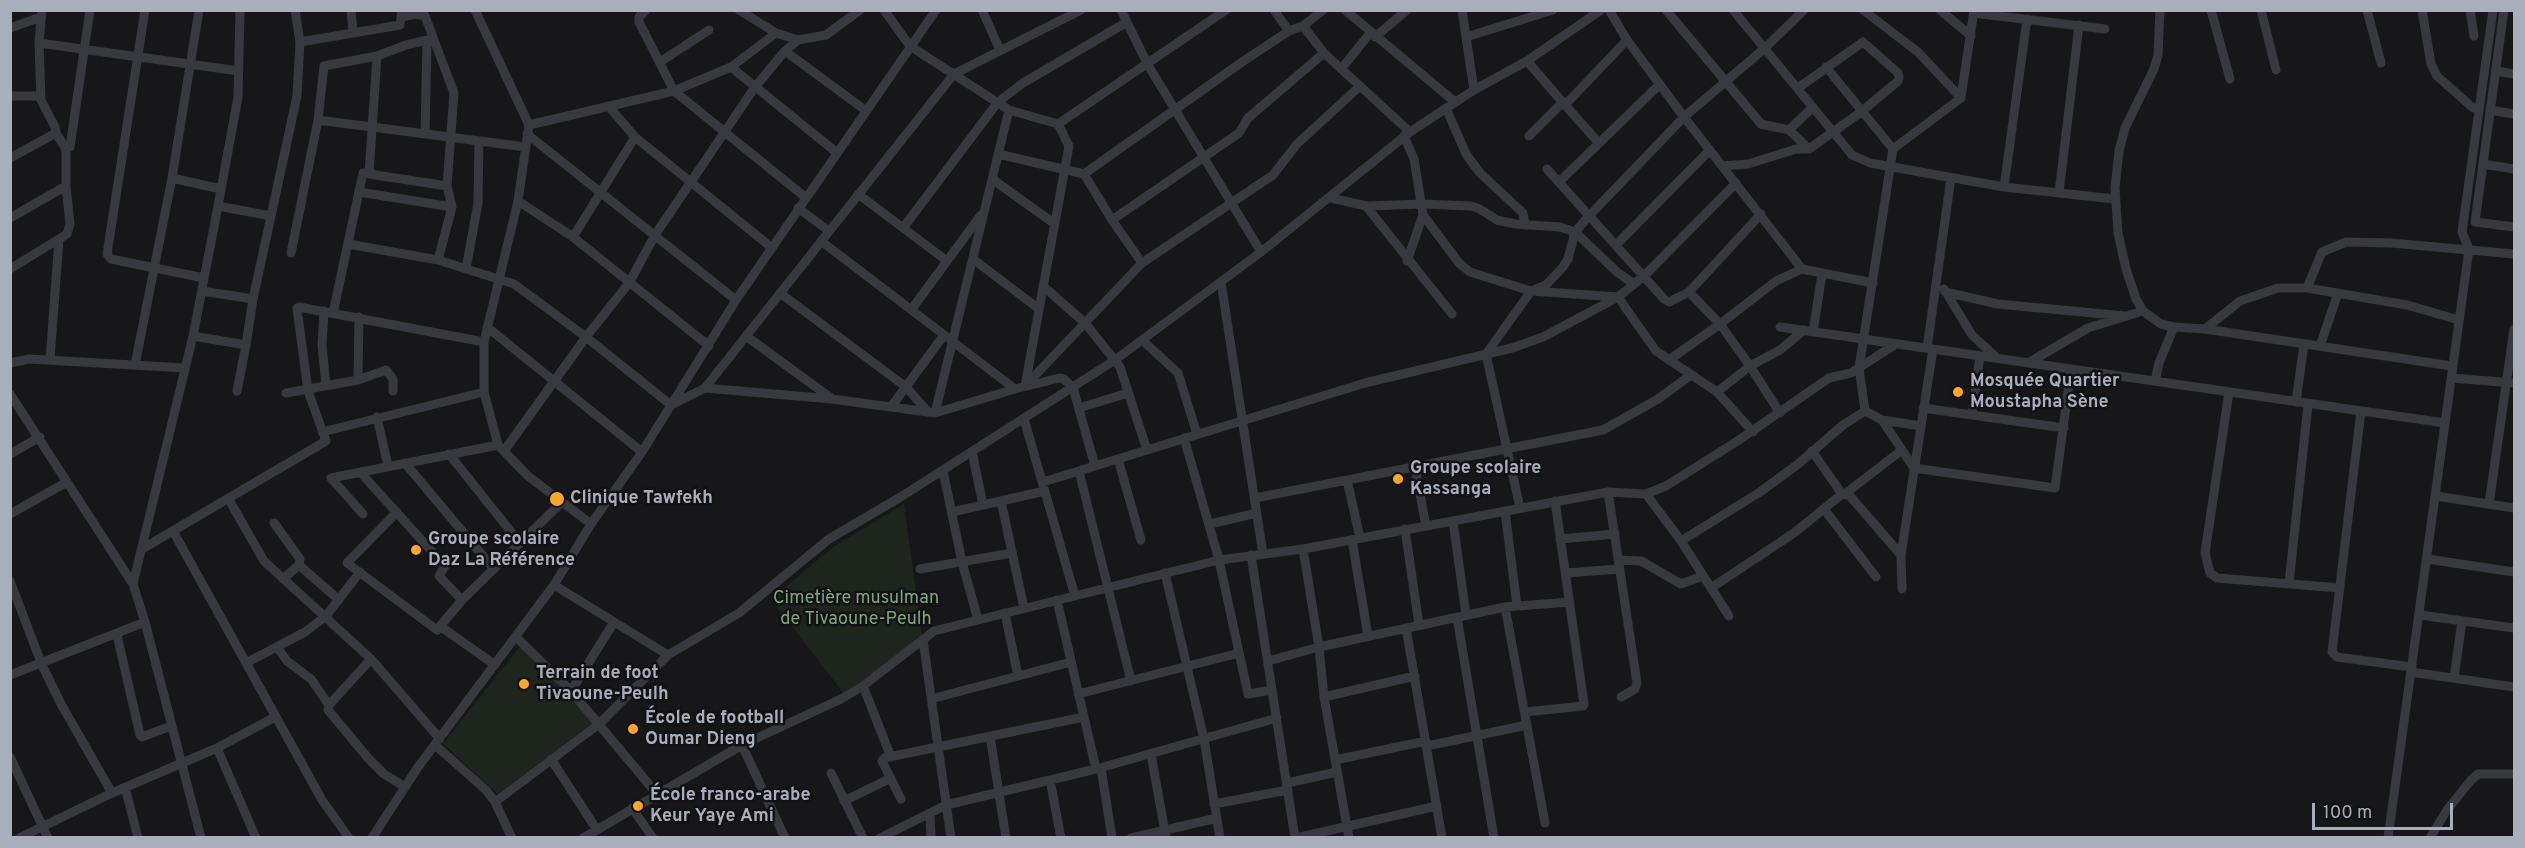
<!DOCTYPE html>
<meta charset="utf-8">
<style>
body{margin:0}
#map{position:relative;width:2525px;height:848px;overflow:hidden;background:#17171a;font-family:Overpass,sans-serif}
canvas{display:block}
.frame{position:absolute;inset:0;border:12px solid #a8afbb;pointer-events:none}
.scale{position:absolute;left:2312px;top:803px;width:141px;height:27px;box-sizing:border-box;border:3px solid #a8afbb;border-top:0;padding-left:8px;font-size:18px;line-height:21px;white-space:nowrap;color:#a8afbb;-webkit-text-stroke:4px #121215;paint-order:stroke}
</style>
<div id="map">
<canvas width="2525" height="848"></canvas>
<div class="frame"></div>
<div class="scale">100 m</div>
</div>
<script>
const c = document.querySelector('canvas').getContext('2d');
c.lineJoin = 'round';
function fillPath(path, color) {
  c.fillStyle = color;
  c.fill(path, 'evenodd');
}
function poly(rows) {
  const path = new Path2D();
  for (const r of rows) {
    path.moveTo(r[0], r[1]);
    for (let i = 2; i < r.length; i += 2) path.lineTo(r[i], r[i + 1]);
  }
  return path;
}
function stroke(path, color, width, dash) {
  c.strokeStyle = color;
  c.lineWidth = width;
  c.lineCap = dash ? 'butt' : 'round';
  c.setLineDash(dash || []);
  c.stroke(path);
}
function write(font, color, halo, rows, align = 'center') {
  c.font = font + ' Overpass,sans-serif';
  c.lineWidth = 5;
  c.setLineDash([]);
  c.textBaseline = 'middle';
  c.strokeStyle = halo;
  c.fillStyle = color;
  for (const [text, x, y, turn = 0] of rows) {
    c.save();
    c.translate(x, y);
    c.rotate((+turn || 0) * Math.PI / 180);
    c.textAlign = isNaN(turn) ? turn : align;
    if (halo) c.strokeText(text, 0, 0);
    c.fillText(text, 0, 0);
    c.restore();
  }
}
const green = poly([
 [904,504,922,637,845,695,771,599,833,547],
 [521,645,594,722,498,794,443,744]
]);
const minor = poly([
 [145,10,107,254,111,259,204,278],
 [351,10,353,31],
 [475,10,529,125,518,201,484,342,484,392,498,445,528,476,591,524],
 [646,10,639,17,639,22,674,91,805,197],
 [739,10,776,33,798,40],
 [884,10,910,46,1009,110,1058,124,1069,146,1025,386,1142,263,1273,175,1297,144,1359,87],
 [982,10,1000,50],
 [1121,10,1148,65,1261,252],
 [1274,10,1289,31],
 [1345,10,1455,102],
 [1462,10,1474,90],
 [1609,10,1627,40,1684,117,1802,269],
 [1666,10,1761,124,1789,130,1809,149],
 [1733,10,1852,155,1870,163,2004,187,2115,199],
 [1863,10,1918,52,1961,98],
 [1940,10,1971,36],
 [2160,10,2158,55,2154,69,2125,128,2119,151,2115,188,2118,233,2126,269,2136,299,2143,311,2161,324,2174,327,2205,329,2452,366],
 [2211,10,2230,79],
 [2261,10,2276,70],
 [2367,10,2381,63],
 [2422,10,2431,64,2437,76,2472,107,2479,110],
 [2470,10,2474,36],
 [2504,10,2475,222,2514,227],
 [1974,13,2105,29],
 [402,17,416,14,425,16,454,93,447,186,452,207,438,260],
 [1303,26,1324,53,1410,132],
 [10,28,41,17],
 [1375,37,1407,10],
 [1466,37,1553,10],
 [300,42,400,25,402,10],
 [39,43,239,71],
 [785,51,865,110],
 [1527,61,1565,105,1627,40],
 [660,62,709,30],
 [731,67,836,152],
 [1826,67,1893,149],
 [1341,69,1371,32],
 [2496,71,2514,74],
 [10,96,41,96],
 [1565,105,1598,142],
 [610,108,635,137,771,247],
 [1446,108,1466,154,1480,173,1523,213,1525,225],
 [2490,110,2514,114],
 [318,120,526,147],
 [1058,124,1226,10],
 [529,125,674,91,731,67,776,33],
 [1789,130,1813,107],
 [425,134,427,41],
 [527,134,736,300],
 [1404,136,1414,159,1423,215,1407,261],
 [1529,136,1563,102],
 [66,149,70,147,90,10],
 [998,154,1084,174,1112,220,1142,263],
 [10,158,56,133],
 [2483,164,2514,169],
 [1722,166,1748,164,1796,149,1809,149,1861,112,1898,81,1899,77,1898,73,1863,42,1798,88],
 [1547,169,1664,299,1669,302,1689,292,1761,214],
 [369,174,377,56],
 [1084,174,1242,62,1289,31,1303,26,1323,10],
 [172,178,221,189],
 [992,179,1055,224],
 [1559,182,1659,85],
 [2004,187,2027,19],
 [359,192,452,207],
 [2059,193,2079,25],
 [858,194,947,261],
 [1331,198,1366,206,1422,204,1471,206,1478,208,1497,220,1515,224,1560,227,1575,232,1617,272,1634,284],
 [518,201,573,237,709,346],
 [218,206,271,216],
 [1366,206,1452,314],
 [798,208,829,231],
 [1423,215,1459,263,1470,272,1531,291,1618,297],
 [10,218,66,186],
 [1112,220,1239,133,1248,118,1324,53],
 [903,228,998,102,1023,83,1127,22],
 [573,237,635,137],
 [821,241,1015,389],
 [348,244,438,260,514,284,586,337,671,405,705,388,954,74,1081,10],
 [1616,245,1710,150],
 [291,253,318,120,324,66,377,56,406,45,432,39],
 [973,259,1039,309],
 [10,269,67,234,70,224,66,186,66,149,56,133,55,127,41,100,39,43,42,10],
 [466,269,478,203,479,141],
 [1221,282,1263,554],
 [1043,286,1085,323,1120,367,1147,450],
 [2307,288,2407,305,2459,320],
 [1944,289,1972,335,1997,358],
 [202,291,253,299],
 [1689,292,1720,324,1776,281,1802,269,1873,283],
 [1945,292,1998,304,2125,316],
 [780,293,906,387,928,412],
 [1618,297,1656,351,1717,392,1753,432],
 [911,310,981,215],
 [324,311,322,345,326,386],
 [333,313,363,173,447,186],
 [487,327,642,452],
 [1780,327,2445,423],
 [2205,329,2240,301,2278,288,2307,288,2322,252,2346,242,2391,243,2514,254],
 [1813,332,1822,274],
 [193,336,246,345,237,391],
 [746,336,831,398],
 [1142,340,1178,373,1197,434],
 [246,345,253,299,297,96,300,42,295,10],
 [2320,346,2338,293],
 [1927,348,1951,178],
 [50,359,59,239],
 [1669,360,1720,324,1750,366,1780,350,1804,330],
 [10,363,29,359,185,368],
 [2028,363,2088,328,2143,311],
 [135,365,172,178,199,10],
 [2452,378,2514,383],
 [358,380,359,317],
 [2155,381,2159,363,2174,327],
 [705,388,832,399,935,413,1015,389,1059,378,1064,379,1073,388,1095,466],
 [1717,392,1750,366,1780,413],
 [2229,392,2205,553,2210,573,2217,578,2340,588],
 [286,393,358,380,386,370,393,379,393,391],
 [10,394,133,584],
 [2296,402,2304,344],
 [891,407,944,335],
 [1079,408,1128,393],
 [1923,408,2064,428],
 [1865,411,1859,368,1893,149,1961,98,1974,10],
 [1865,411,1882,420,1921,426],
 [2361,411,2332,652,2337,657,2412,667],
 [935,413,1009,110],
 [1972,415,1980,356],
 [377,417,388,466],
 [1024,419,1075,596],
 [1882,420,1914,468,2055,488,2071,369],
 [322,432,484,392],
 [1184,438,1219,560,1248,694,1272,690],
 [504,451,586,337,629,283,655,235,755,87,785,51,798,40,826,35,860,10],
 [1812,451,1842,494,1850,496,1901,555],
 [972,452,983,505],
 [10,454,40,437],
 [449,454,520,543],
 [1118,459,1141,540],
 [405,463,494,569],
 [1415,467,1426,526],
 [943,471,962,562,978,620],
 [1079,471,1131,681],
 [360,472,445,566,439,576,462,600],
 [331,478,498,445],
 [331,478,363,514],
 [1347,480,1360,538],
 [1043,482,1365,383,1512,348,1543,337,1618,297,1644,276,1736,183],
 [1608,492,1637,683,1635,689,1621,697],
 [1846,493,1902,450],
 [1646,494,1681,541,1729,616],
 [2436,496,2514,508],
 [228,498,264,561,371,659,440,739],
 [1255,498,1603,430,1658,399,1691,375],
 [1001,501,1024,608],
 [2489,504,2514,329],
 [1520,508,1486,354,1531,291,1546,285,1563,267,1568,259,1575,232,1589,216,1684,117,1765,48,1804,10],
 [1824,509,1876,577],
 [1505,511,1517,606],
 [397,512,347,563,437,630,462,600,562,502],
 [952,512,1045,491],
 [10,514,67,482],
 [1453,521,1466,615],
 [274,523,300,559,299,565,283,579],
 [1210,524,1257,513],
 [1405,529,1419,625],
 [173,531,322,800,349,838],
 [1560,539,1615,534],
 [1352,540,1368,636],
 [1681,541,1760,492,1797,465,1843,425,1865,411],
 [142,549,326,441,308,391,297,308,299,307,484,342],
 [1303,549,1319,647,1324,697,1349,838],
 [1251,555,1295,838],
 [2427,559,2514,572],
 [1618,560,1641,561,1681,584,1703,576],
 [299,565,339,600],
 [920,569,1012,553],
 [1165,573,1204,739,1220,838],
 [1566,573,1620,569],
 [10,581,42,665,61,704,112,793],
 [2289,584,2308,404],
 [554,585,668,655],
 [1711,588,1794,533,1842,494],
 [1902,589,1901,555,1933,349],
 [1057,600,1096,769],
 [1505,607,1545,823],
 [1005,613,1018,676],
 [2420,615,2514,628],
 [1457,617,1494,838],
 [440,626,495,665],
 [1406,628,1442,838],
 [117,635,140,735,142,737,171,726],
 [516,637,571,691,656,793],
 [923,640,951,838],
 [277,647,287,661,311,679,329,705,328,710,368,758,384,774,405,787],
 [1268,661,1319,647,1505,607,1570,602],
 [246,663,305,632,326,616,360,572],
 [2411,672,2514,687],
 [10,675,145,622],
 [2454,678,2462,621],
 [863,686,891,757],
 [571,691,614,622],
 [1078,694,1239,653],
 [1324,697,1415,676],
 [931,699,1071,662],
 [329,705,371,659],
 [1525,712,1583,706,1584,704,1555,501],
 [990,736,1006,838],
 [435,745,486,790,495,802,512,838],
 [742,745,785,838],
 [1427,746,1527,725],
 [217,748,256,838],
 [1151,754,1166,838],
 [10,757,48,838],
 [551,759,597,830],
 [1335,760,1426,741],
 [1101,768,1112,838],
 [831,773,863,838],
 [1050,780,1061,838],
 [1287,783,1337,772],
 [125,787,138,838],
 [901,799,882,761,884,758,1084,717],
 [844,801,891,778],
 [495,802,599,724,668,655,739,613,829,539,899,498,1115,360,1261,252,1410,132,1474,90,1527,61,1601,10],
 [1214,804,1288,790],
 [632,808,653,838],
 [930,813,931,838],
 [19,838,112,793,217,748,275,717],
 [201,838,145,622,133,584,193,336,218,206,238,97,240,10],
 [372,838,418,767,554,585,591,524,642,452,736,300,936,10],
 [583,838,742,745,841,699,863,686,934,631,1219,560,1303,549,1608,492,1646,494,1666,486,1739,440,1829,378,1851,373,1896,344],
 [880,838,946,805,1096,769,1277,718],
 [1131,838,1217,818],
 [1296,838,1437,806],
 [2388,838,2469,249,2462,232,2493,10],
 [2430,838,2447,810,2471,780,2478,774,2514,774]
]);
const markers = [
 [1958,392,6,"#ffa52a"],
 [1398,479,6,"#ffa52a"],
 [557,499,8,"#ffa52a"],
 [416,550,6,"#ffa52a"],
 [524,684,6,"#ffa52a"],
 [633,729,6,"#ffa52a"],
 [638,806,6,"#ffa52a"]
];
const poiNames = [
 ["Mosquée Quartier",1970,382],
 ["Moustapha Sène",1970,403],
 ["Groupe scolaire",1410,469],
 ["Kassanga",1410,490],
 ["Clinique Tawfekh",570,499],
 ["Groupe scolaire",428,540],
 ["Daz La Référence",428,561],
 ["Terrain de foot",536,674],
 ["Tivaoune-Peulh",536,695],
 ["École de football",645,719],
 ["Oumar Dieng",645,740],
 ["École franco-arabe",650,796],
 ["Keur Yaye Ami",650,817]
];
const parkNames = [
 ["Cimetière musulman",856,599],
 ["de Tivaoune-Peulh",856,620]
];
fillPath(green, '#1d251d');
stroke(minor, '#38393f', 9);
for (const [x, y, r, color] of markers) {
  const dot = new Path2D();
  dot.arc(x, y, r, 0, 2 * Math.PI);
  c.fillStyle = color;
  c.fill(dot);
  stroke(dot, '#121215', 2);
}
write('bold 18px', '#a8afbb', '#121215', poiNames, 'left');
write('18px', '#7ea77d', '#121215', parkNames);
</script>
